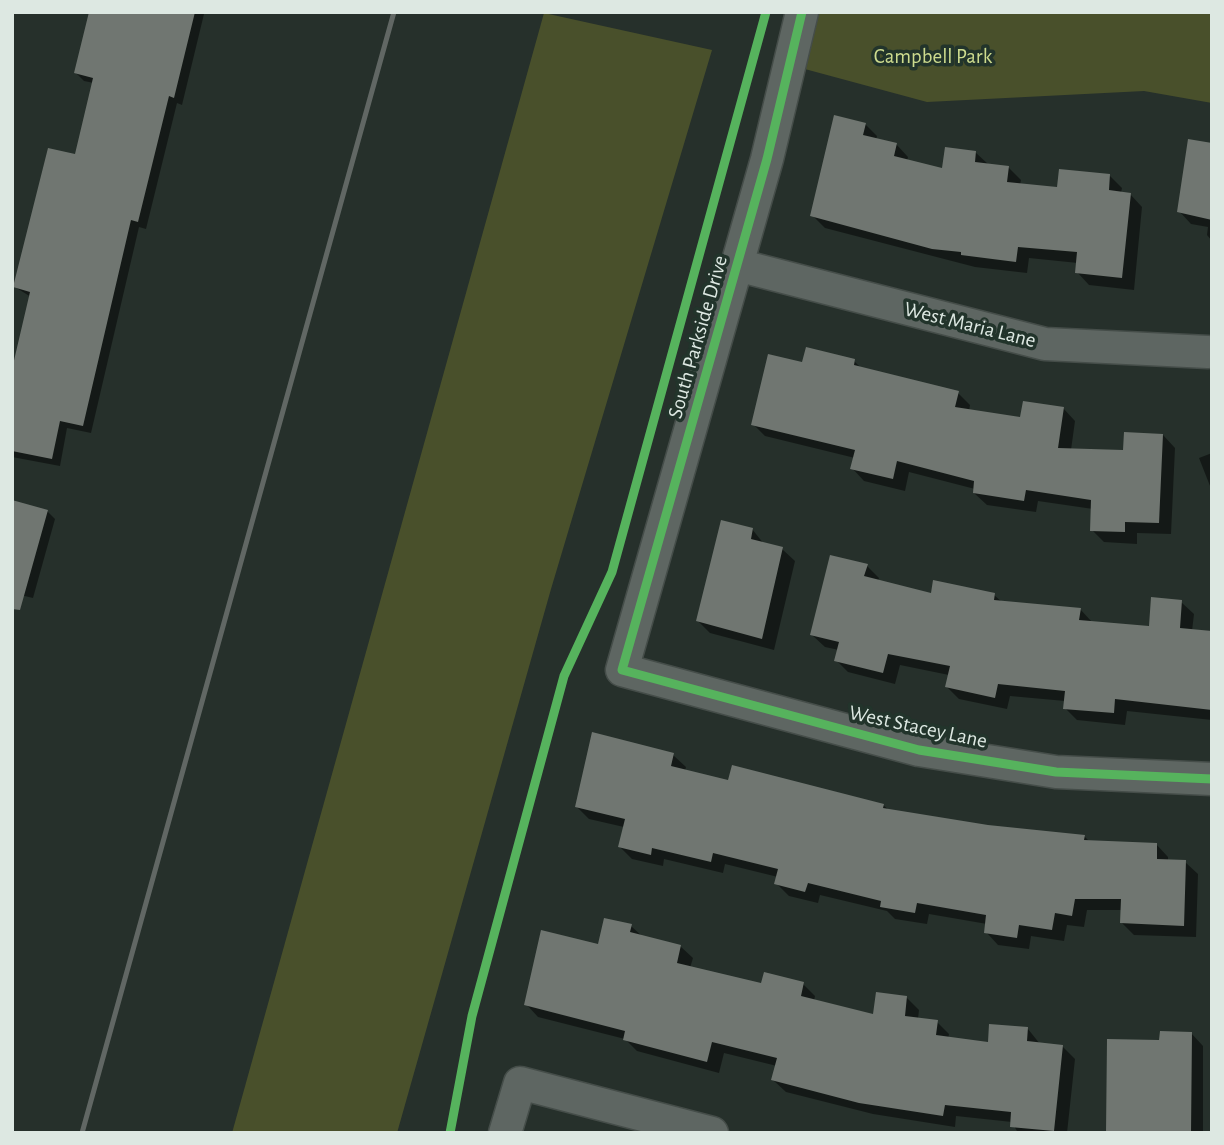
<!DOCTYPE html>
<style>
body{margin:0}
#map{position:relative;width:1224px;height:1145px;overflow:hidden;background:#26302b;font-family:"Alegreya Sans",sans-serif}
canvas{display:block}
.frame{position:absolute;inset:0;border:14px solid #dde8e2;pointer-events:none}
</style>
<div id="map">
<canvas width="1224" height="1145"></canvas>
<div class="frame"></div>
</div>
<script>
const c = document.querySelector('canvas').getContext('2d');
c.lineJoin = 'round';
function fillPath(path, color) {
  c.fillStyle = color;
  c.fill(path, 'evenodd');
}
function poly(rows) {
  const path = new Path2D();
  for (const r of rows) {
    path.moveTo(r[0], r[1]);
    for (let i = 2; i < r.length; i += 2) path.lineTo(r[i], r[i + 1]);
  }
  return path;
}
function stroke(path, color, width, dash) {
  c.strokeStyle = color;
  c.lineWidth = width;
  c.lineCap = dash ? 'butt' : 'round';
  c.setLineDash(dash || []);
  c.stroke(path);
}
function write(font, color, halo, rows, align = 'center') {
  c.font = font + ' "Alegreya Sans",sans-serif';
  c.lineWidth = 7;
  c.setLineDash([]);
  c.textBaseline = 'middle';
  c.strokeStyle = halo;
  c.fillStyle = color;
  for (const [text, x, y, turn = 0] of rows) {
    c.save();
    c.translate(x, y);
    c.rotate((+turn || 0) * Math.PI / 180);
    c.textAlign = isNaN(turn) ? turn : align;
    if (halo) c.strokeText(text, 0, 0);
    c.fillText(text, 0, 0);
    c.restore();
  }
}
const green = poly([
 [802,12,1212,12,1212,103,1144,91,927,102,790,65],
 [544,13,712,50,551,589,397,1133,232,1133]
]);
const shadow = poly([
 [91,12,204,14,182,105,177,103,146,229,139,227,91,433,67,428,60,466,12,457,12,359,16,360,31,297,15,287,76,156,94,83,84,81,76,73],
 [865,124,877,136,876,140,896,144,908,157,907,161,944,170,975,152,988,164,1009,168,1021,180,1020,185,1058,189,1110,176,1122,188,1121,193,1130,194,1142,207,1134,290,1089,285,1077,272,1078,263,1029,258,1027,273,975,267,825,228,812,215],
 [1212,144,1212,241,1207,235,1208,227,1191,224,1179,211],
 [854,361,862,369,958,393,970,405,969,411,1022,419,1063,408,1075,421,1071,450,1125,452,1163,435,1175,448,1171,534,1137,533,1137,544,1104,542,1092,530,1093,509,1038,501,1036,512,987,505,974,493,975,489,909,472,905,491,864,481,852,468,855,458,765,436,753,424,803,364],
 [1212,453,1212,491,1199,458],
 [47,511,55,519,33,598,12,593],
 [752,529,764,544,782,549,795,561,774,650,710,633,697,620],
 [867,566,879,578,878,581,932,595,994,595,1002,602,1080,609,1092,622,1150,628,1181,602,1194,614,1192,631,1212,632,1212,720,1127,711,1125,725,1077,720,1065,708,1065,701,1010,696,1007,709,959,699,947,687,949,675,900,665,895,684,848,672,836,660,839,650,825,647,812,635],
 [673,755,686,767,685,771,730,782,883,805,889,810,988,826,1084,836,1090,842,1156,844,1168,857,1168,861,1185,862,1198,874,1196,937,1134,935,1122,923,1122,910,1087,910,1084,927,1067,925,1064,941,1031,936,1029,949,998,945,986,932,987,924,929,914,927,924,895,919,887,911,820,895,818,903,789,896,776,883,778,877,725,864,723,873,664,859,663,866,632,859,620,847,624,827,589,819,577,807],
 [631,926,643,937,680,946,693,958,690,968,762,985,803,984,815,996,814,1001,875,1016,907,998,919,1010,918,1019,937,1022,949,1034,948,1039,989,1043,1028,1029,1040,1044,1063,1047,1075,1059,1067,1133,1018,1133,1012,1122,956,1116,955,1127,873,1114,786,1092,773,1080,777,1066,724,1053,719,1073,637,1051,625,1039,538,1017,526,1004,600,946],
 [1191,1033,1203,1046,1203,1132,1179,1131,1160,1042]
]);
const building = poly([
 [89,12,195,12,174,98,169,96,138,222,131,220,83,426,60,421,52,459,12,451,12,369,30,292,13,287,48,148,75,154,93,78,74,73],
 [834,115,866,123,863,135,897,143,894,156,942,168,945,147,976,151,975,162,1009,166,1007,182,1057,187,1059,169,1110,174,1109,190,1131,193,1122,278,1075,273,1077,252,1018,247,1016,262,961,255,961,252,932,249,810,216],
 [1188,139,1212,143,1212,220,1177,212],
 [806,347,855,359,854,365,959,391,955,407,1020,417,1023,401,1064,407,1058,448,1123,450,1124,432,1163,434,1159,523,1125,522,1125,532,1090,531,1091,500,1026,490,1024,501,973,493,974,481,897,461,893,479,850,469,855,450,751,425,768,354,802,362],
 [12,500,48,510,20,610,12,609],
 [721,520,753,528,751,539,783,547,762,639,696,621],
 [830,555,868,564,864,576,931,593,933,580,995,593,994,600,1081,608,1079,620,1149,626,1151,597,1182,600,1180,628,1212,631,1212,710,1115,699,1114,713,1063,709,1065,691,998,684,995,698,945,687,950,666,888,654,883,673,834,661,839,642,810,635],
 [592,732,674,753,671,766,728,780,732,765,884,804,883,808,988,825,1085,835,1084,840,1157,843,1157,859,1186,860,1184,926,1120,923,1121,899,1075,899,1072,916,1055,913,1052,930,1019,925,1017,938,984,933,986,915,917,903,915,913,880,907,881,901,808,883,805,892,774,884,778,869,713,853,711,862,652,848,651,855,618,847,625,819,575,807],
 [604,918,632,924,630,932,681,945,677,963,761,983,764,972,804,982,801,996,873,1014,876,992,907,996,905,1016,938,1020,936,1035,988,1042,989,1024,1028,1027,1027,1041,1063,1045,1054,1131,1010,1127,1011,1112,945,1105,943,1116,859,1103,771,1080,777,1058,712,1042,707,1062,623,1040,625,1031,524,1005,541,930,598,944],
 [1160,1031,1192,1032,1191,1133,1106,1133,1107,1039,1159,1040]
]);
const street = poly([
 [802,12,767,159,622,670,919,750,1056,772,1212,779],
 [737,265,1045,344,1208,352],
 [505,1133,520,1083,712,1133]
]);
const rail = poly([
 [82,1133,394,12]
]);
const cycleway = poly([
 [802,12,767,159,622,670,919,750,1056,772,1212,779],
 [450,1133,472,1016,564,676,612,572,766,12]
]);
const parkNames = [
 ["Campbell Park",933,57]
];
const streetNames = [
 ["West Maria Lane",970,325,14],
 ["South Parkside Drive",698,337,-74],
 ["West Stacey Lane",918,727,12]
];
fillPath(green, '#49502b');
fillPath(shadow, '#0007');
fillPath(building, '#707671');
stroke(street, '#454d49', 35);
stroke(street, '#5e6662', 32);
stroke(rail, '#616764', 5);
stroke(cycleway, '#56b35d', 9);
write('21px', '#cddb8e', '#22342b', parkNames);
write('21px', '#dde8e2', '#22342b', streetNames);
</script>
